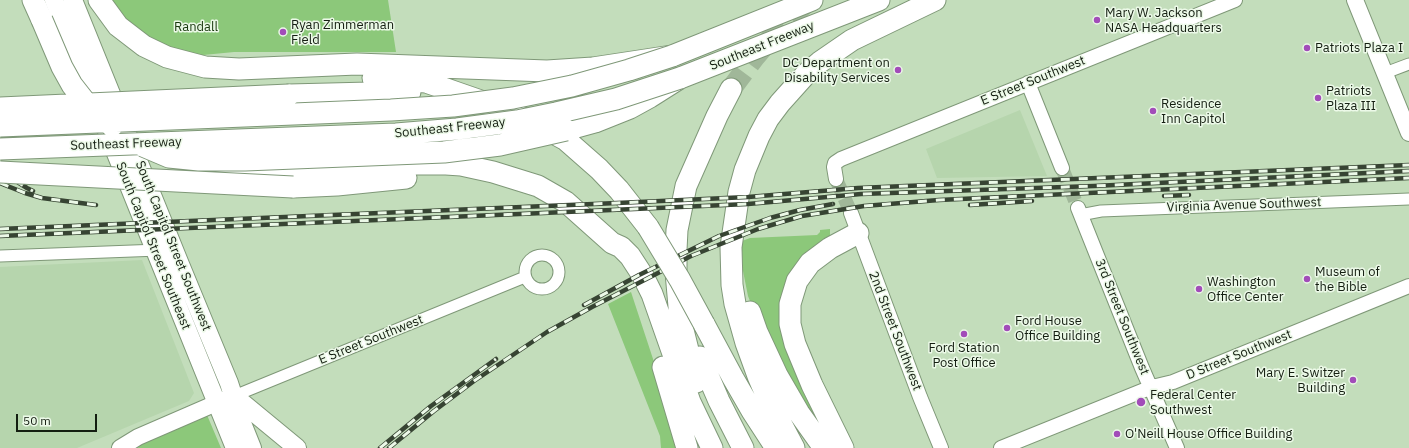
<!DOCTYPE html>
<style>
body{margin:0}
#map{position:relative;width:1409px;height:448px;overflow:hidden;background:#c3ddbb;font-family:"IBM Plex Sans",sans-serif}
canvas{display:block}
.scale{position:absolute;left:16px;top:414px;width:81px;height:18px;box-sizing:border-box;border:2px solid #141e11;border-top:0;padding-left:5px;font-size:12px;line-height:14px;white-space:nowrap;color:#141e11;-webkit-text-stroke:3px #ecf9e8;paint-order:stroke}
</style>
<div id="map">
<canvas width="1409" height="448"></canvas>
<div class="scale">50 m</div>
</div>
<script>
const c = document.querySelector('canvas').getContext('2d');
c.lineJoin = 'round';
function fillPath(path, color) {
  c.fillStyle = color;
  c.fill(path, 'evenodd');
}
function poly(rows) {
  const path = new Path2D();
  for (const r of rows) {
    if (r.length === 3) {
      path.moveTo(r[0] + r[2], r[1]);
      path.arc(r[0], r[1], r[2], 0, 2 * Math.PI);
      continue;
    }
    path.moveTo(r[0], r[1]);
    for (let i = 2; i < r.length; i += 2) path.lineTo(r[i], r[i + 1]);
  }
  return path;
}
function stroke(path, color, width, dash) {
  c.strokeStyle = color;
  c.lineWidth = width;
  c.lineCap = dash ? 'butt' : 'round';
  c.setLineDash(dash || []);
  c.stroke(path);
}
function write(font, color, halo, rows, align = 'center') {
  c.font = font + ' "IBM Plex Sans",sans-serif';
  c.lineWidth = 3;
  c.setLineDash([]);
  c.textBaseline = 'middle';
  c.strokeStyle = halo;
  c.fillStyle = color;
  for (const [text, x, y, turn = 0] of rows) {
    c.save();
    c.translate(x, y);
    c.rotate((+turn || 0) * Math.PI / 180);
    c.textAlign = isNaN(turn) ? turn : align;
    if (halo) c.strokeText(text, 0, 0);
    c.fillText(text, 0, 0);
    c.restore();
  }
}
const built = poly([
 [1020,110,1047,176,937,178,926,149],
 [142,260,194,393,189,401,77,448,0,448,0,267]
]);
const green = poly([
 [105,0,388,0,396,52,234,52,193,56,143,36],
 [830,229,830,238,790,275,782,293,779,313,782,333,830,445,757,319,748,296,743,271,742,250,742,241,750,238,817,235,820,232,820,230],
 [631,292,655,365,679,448,661,448,660,436,608,304],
 [207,415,221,448,139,448,136,447,137,443]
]);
const tertiaryTunnel = poly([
 [1062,168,1078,208],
 [836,179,851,213]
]);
const motorwayTunnel = poly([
 [731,89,754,58,783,24,807,2]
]);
const minor = poly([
 [1385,73,1409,64],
 [1080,215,1101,211,1409,199],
 [542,272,17],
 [0,256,159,250],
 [234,396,525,277]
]);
const tertiary = poly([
 [1028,83,1062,168],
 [836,179,834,167,835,163,841,159,1235,0],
 [1078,208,1142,368,1177,448],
 [851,213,920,397,941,448],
 [1001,448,1152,387,1173,382,1409,286]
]);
const secondary = poly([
 [1355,0,1409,133],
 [120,448,138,437,228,398]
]);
const primary = poly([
 [54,0,235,448],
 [73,0,179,262,229,383,242,423,252,448],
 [234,396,297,448]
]);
const motorway = poly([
 [33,0,42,20],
 [99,0,118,26,144,46,167,57,205,67,239,69,357,64,547,71,593,68,672,56,812,0],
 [373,78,426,82,501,108,542,127,566,140,599,169,619,190,648,227],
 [289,95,410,92],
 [566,130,595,122,630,108,650,97,680,78,879,0],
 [210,168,248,171,293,171,411,164,446,164,461,165,493,172,538,186,566,202,612,243,621,247,630,256,643,276,652,294,690,402,712,448],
 [293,187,337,185,406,178],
 [750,312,757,332,777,375,799,413,824,448],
 [704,324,733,378,752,411,776,448],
 [700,357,719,401,743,448],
 [663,367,687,448],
 [696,382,680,318,676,272,676,250,677,230,686,186,717,116,731,89],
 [794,448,768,399,758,376,746,343,735,304,732,285,731,247,739,192,745,170,759,136,768,119,780,103,806,74,820,62,852,40,935,0],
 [843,448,812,385,795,344,790,324,790,304,797,281,810,263,830,248,858,233]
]);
const rail = poly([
 [0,171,27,188,33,191],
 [0,183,25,193,42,198,96,205],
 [1164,196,1189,195],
 [970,205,1032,201],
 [0,229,617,203,748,197,858,188,1409,165],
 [0,236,543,213,748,204,861,194,1094,186,1409,171],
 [584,305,639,275,719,236,770,218,800,210,833,204],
 [380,448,431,406,496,359],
 [389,448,434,411,474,381,547,332,592,307,691,256,758,229,802,216,864,206,939,200,1409,178]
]);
const motorwayBridge = poly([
 [42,20,62,67,72,85,90,108,112,126],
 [0,108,289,95],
 [0,126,391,110,453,106,513,98,572,86,629,70,672,56],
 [143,146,169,157,199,160,245,160,444,152,500,145,566,130],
 [0,149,396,134,457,129,517,121,556,113,616,99,680,78],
 [0,172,293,187],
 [648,227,680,280,704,324]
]);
const markers = [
 [1097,20,4,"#a24cb9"],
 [283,32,4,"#a24cb9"],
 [1307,48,4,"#a24cb9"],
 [898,70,4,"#a24cb9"],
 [1318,98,4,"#a24cb9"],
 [1153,111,4,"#a24cb9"],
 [1307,279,4,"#a24cb9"],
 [1199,289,4,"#a24cb9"],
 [1007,328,4,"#a24cb9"],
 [964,334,4,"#a24cb9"],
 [1353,380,4,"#a24cb9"],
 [1141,402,5,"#a24cb9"],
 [1117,434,4,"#a24cb9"]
];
const poiNames = [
 ["Mary W. Jackson",1105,13],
 ["NASA Headquarters",1105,28],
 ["Ryan Zimmerman",291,25],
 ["Field",291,40],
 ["Patriots Plaza I",1315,48],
 ["DC Department on",890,63,"right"],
 ["Disability Services",890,78,"right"],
 ["Patriots",1326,91],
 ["Plaza III",1326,106],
 ["Residence",1161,104],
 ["Inn Capitol",1161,119],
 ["Museum of",1315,272],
 ["the Bible",1315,287],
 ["Washington",1207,282],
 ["Office Center",1207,297],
 ["Ford House",1015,321],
 ["Office Building",1015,336],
 ["Ford Station",964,348,"center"],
 ["Post Office",964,363,"center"],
 ["Mary E. Switzer",1345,373,"right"],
 ["Building",1345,388,"right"],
 ["Federal Center",1150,395],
 ["Southwest",1150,410],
 ["O'Neill House Office Building",1125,434]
];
const parkNames = [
 ["Randall",196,27]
];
const streetNames = [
 ["Southeast Freeway",762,46,-22],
 ["E Street Southwest",1033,81,-22],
 ["Southeast Freeway",450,128,-6],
 ["Southeast Freeway",126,144,-2],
 ["Virginia Avenue Southwest",1244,205,-2],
 ["South Capitol Street Southeast",153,246,68],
 ["South Capitol Street Southwest",173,246,68],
 ["3rd Street Southwest",1122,317,68],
 ["2nd Street Southwest",895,331,69],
 ["E Street Southwest",371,340,-22],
 ["D Street Southwest",1239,355,-22]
];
fillPath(built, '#b6d5ad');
fillPath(green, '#8cc87a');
stroke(tertiaryTunnel, '#a0b799', 14, [14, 7]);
stroke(motorwayTunnel, '#a0b799', 21, [21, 10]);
stroke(minor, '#7f9878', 13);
stroke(tertiary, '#7f9878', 16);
stroke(secondary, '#7f9878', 18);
stroke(primary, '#7f9878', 20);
stroke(motorway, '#7f9878', 23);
stroke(minor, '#fff', 11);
stroke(tertiary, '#fff', 14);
stroke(secondary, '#fff', 16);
stroke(primary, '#fff', 18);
stroke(motorway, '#fff', 21);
stroke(rail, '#374433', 4.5);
stroke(rail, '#ecf9e8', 3, [9]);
stroke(motorwayBridge, '#7f9878', 23, []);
stroke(motorwayBridge, '#fff', 21);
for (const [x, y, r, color] of markers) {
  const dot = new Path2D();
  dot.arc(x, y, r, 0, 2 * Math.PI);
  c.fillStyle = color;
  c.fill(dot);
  stroke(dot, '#ecf9e8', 1.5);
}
write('13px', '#141e11', '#ecf9e8', poiNames, 'left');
write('13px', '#19390e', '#ecf9e8', parkNames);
write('13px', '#141e11', '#ecf9e8', streetNames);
</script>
